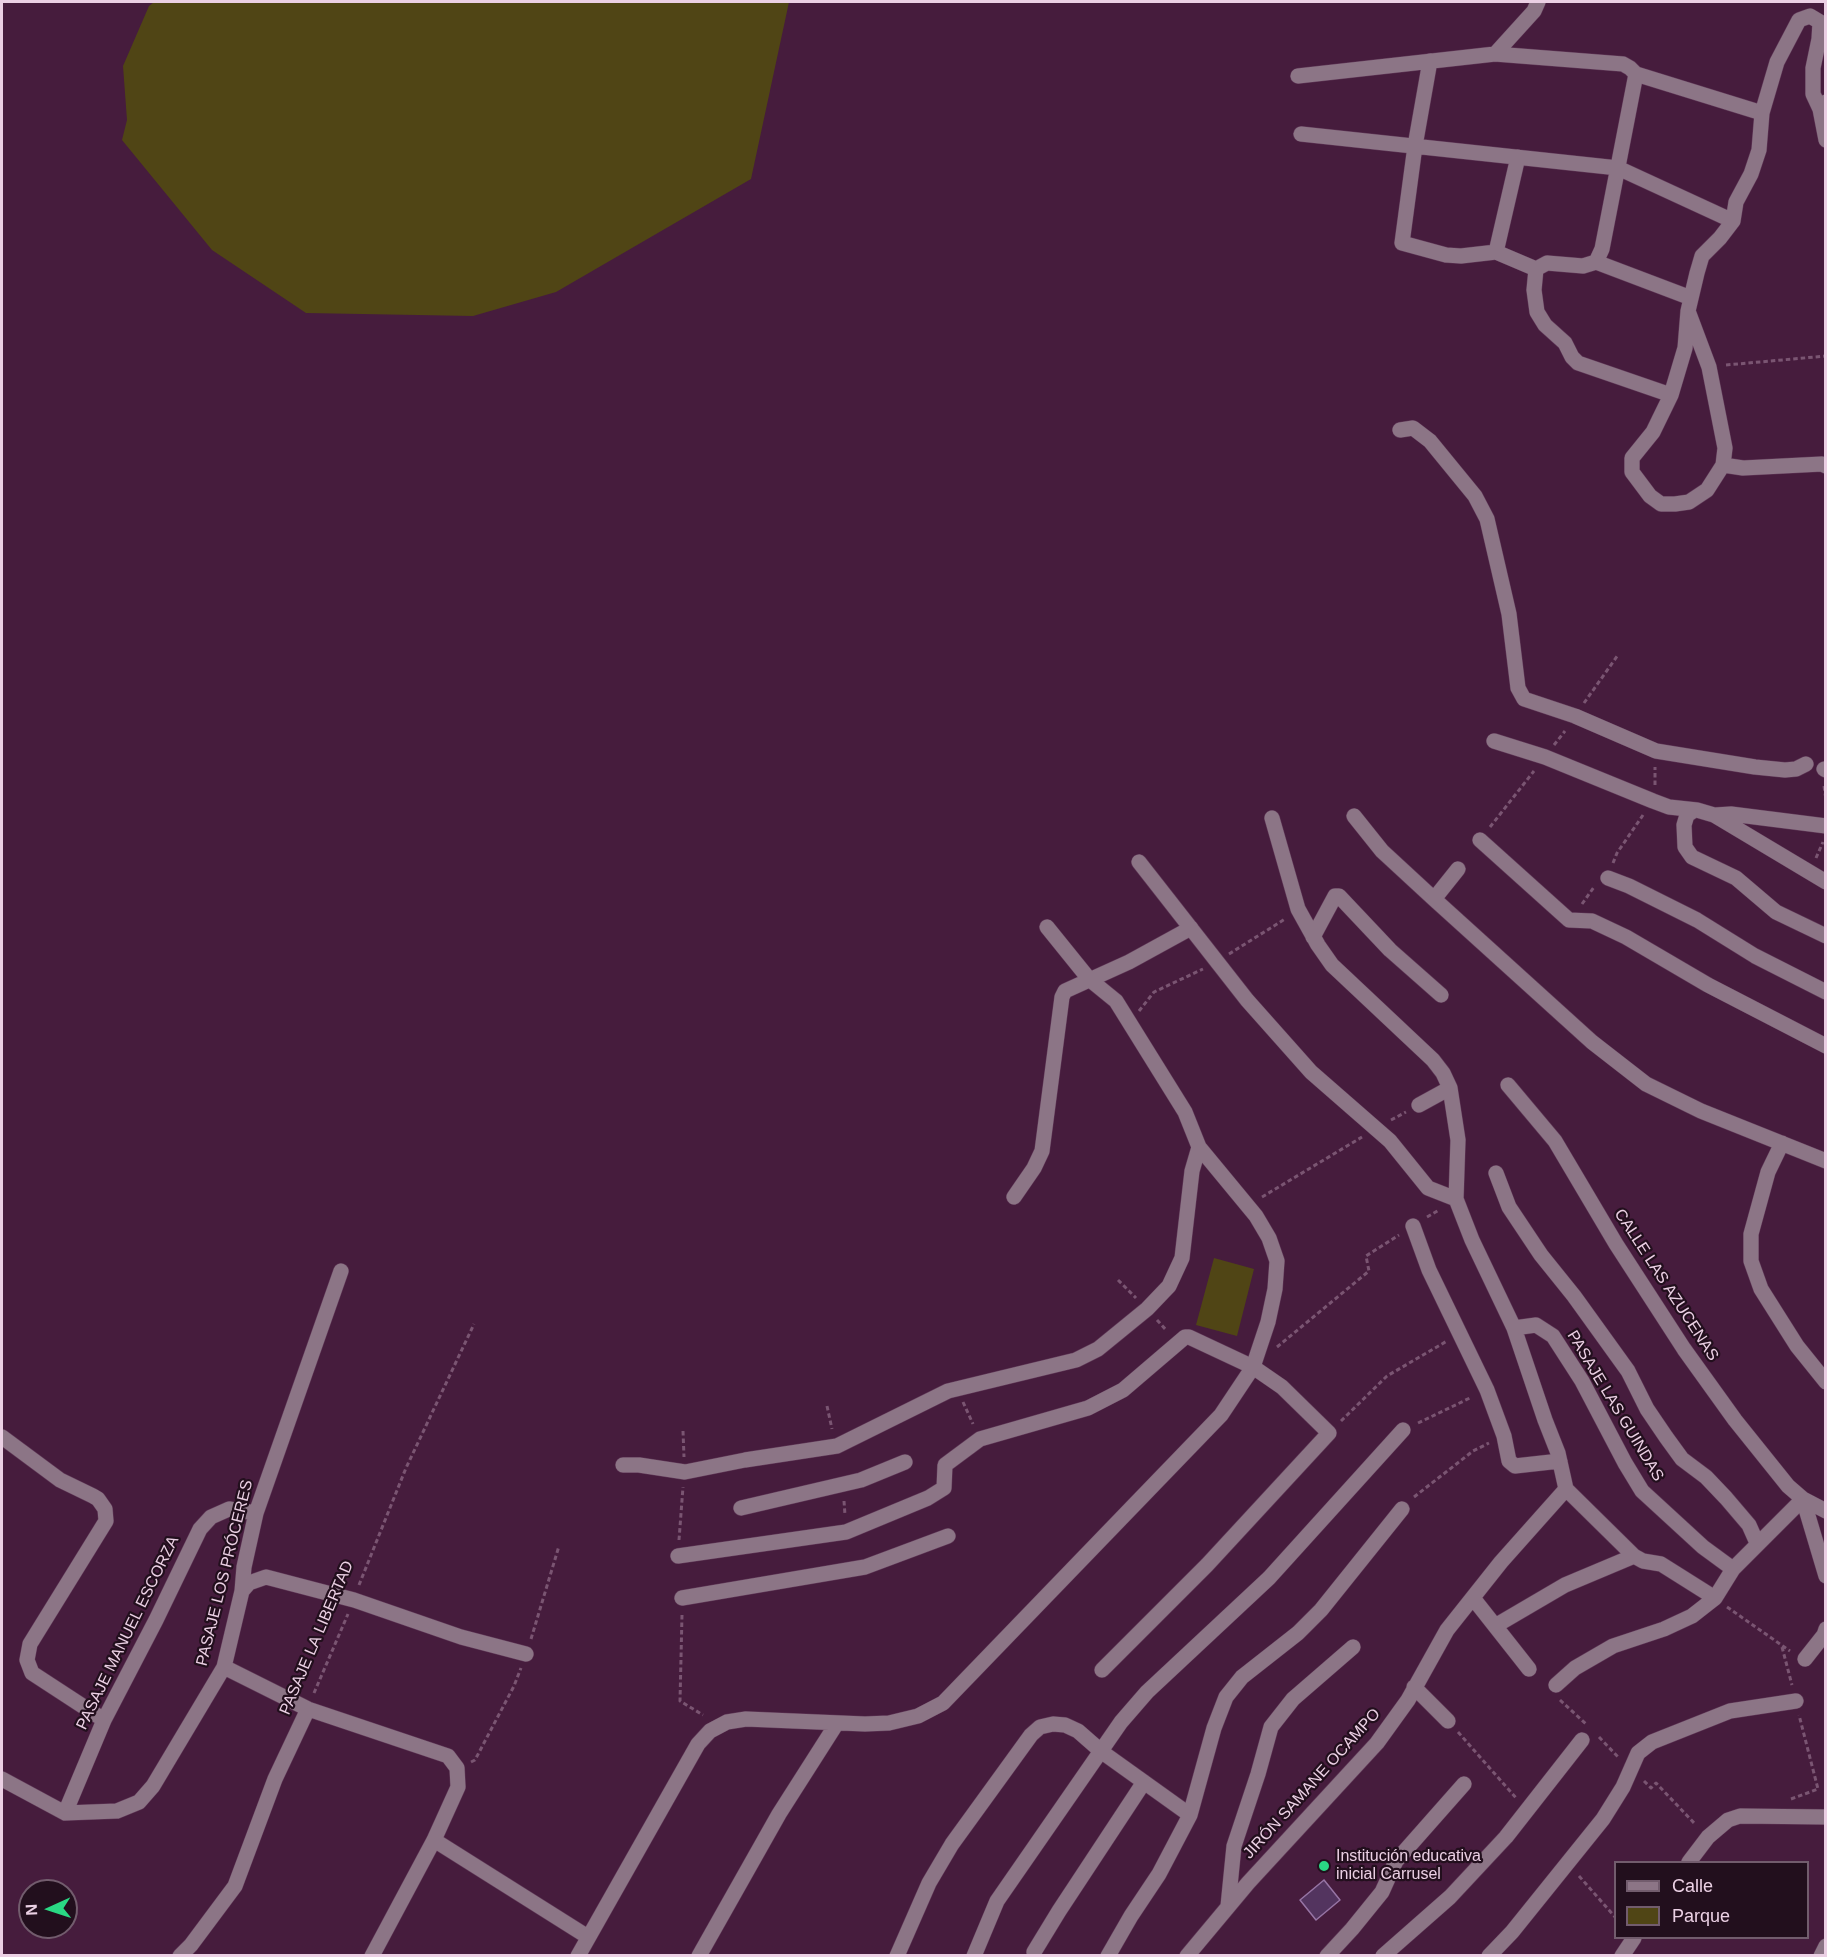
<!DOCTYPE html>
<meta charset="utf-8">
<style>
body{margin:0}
#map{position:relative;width:1827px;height:1957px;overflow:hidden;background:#461c3d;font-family:Arial,sans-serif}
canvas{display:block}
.frame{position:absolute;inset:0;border:3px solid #ebd0e4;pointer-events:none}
.legend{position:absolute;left:1614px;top:1861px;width:195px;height:78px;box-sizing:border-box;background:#220f1d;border:2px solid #725c6d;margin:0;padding:8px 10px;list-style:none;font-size:18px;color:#ebd0e4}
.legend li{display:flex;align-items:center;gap:12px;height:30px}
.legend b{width:30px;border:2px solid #725c6d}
.north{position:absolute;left:18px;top:1879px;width:60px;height:60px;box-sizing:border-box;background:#220f1d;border:2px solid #725c6d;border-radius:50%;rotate:267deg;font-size:16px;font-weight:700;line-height:24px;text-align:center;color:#ebd0e4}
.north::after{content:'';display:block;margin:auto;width:21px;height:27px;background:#2ad884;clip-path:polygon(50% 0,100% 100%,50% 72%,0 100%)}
</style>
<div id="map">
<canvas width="1827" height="1957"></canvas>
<div class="frame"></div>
<ul class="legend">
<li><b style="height:8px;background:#8c7586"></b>Calle</li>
<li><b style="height:16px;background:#504515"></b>Parque</li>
</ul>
<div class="north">N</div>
</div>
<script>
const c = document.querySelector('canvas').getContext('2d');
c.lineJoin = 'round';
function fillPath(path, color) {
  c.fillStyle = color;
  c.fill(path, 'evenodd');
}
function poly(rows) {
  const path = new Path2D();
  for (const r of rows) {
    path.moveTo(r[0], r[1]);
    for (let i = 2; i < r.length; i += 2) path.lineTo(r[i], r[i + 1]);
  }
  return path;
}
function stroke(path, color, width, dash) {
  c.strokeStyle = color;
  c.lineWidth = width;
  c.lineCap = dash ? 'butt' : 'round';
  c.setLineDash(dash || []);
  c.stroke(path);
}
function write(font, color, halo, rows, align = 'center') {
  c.font = font + ' Arial,sans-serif';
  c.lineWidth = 4.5;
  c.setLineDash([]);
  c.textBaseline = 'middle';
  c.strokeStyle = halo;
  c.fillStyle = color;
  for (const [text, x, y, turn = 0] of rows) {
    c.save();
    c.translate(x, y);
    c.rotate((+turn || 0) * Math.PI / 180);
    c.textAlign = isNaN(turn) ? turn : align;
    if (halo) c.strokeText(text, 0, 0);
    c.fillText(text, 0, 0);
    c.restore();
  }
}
const green = poly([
 [154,2,789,2,751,179,556,292,473,316,306,313,212,250,122,140,127,120,123,66,149,6],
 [1214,1258,1254,1269,1237,1336,1196,1325]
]);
const building = poly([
 [1324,1880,1340,1900,1316,1920,1300,1900,1324,1880]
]);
const path = poly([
 [1726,365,1826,356],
 [1584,703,1618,655],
 [1554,745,1565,731],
 [1655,785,1655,767],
 [1824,786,1826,800],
 [1490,827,1534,771],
 [1816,858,1823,842],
 [1613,863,1617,853,1643,815],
 [1582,904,1594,887],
 [1229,954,1285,919],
 [1139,1011,1154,992,1203,969],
 [1391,1120,1406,1112],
 [1262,1197,1362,1137],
 [1427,1217,1439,1210],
 [1118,1280,1136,1298],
 [1157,1320,1167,1331],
 [1277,1347,1369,1271,1366,1256,1399,1235],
 [963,1402,973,1424],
 [827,1406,832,1429],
 [1341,1421,1387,1376,1447,1341],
 [1418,1423,1472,1397],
 [683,1431,684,1457],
 [1414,1497,1473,1451,1489,1443],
 [844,1501,845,1515],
 [679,1540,683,1487],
 [359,1585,406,1468,474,1324],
 [1727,1607,1790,1651],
 [682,1615,680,1701,703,1715],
 [531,1639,559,1546],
 [1782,1647,1792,1685],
 [314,1693,348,1614],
 [1560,1700,1586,1724],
 [1458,1732,1517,1799],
 [1599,1737,1619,1758],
 [471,1762,475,1760,514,1686,521,1668],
 [1644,1781,1651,1788,1656,1783,1696,1825],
 [1791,1799,1818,1789,1799,1715],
 [1579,1876,1616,1918]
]);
const minor = poly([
 [1495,54,1534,11,1538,2],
 [1430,61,1415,146,1402,243,1446,255,1461,256,1496,252,1536,269],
 [1636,74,1762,113],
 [1298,76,1495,54,1623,64,1630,68,1636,74,1602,249,1596,262],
 [1826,102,1820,109,1826,140],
 [1301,134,1618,168,1733,221],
 [1496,252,1518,157],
 [1688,311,1709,367,1725,448,1723,465,1707,490,1689,502,1675,504,1661,504,1650,496,1632,472,1632,458,1653,432,1671,395,1685,348,1688,311,1697,273,1702,256,1720,238,1733,221,1736,202,1751,174,1759,150,1762,113,1777,62,1799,20,1810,16,1820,22,1819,39,1813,68,1813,94,1820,109],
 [1671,395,1578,363,1572,357,1565,343,1545,325,1537,312,1534,290,1536,269,1547,263,1583,266,1596,262,1691,298],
 [1400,430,1413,428,1430,441,1475,496,1487,519,1509,614,1518,688,1524,699,1575,716,1656,751,1755,767,1785,770,1796,769,1806,764],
 [1723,465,1743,468,1822,464,1826,466],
 [1494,741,1545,757,1653,801,1669,807,1697,810,1714,815,1826,882],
 [1824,769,1826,770],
 [1693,811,1687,815,1684,825,1685,847,1692,857,1736,878,1776,912,1826,936],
 [1715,815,1731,814,1826,826],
 [1354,816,1382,851,1434,899,1592,1042,1646,1084,1701,1111,1826,1161],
 [1272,818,1298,909,1318,945,1332,965,1433,1060,1443,1073,1450,1088,1458,1140,1456,1199,1472,1240,1514,1328,1545,1420,1558,1453,1566,1489,1634,1556,1643,1561,1661,1564,1715,1598],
 [1480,840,1569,920,1592,921,1626,937,1708,985,1826,1046],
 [1139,862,1247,1000,1311,1072,1390,1141,1428,1188,1456,1199],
 [1608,878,1629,886,1697,920,1755,956,1826,992],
 [1434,899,1458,869],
 [1313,937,1335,896,1339,896,1390,950,1441,995],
 [1508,1085,1555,1141,1616,1244,1684,1349,1735,1420,1788,1486,1803,1499,1826,1511],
 [1419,1105,1450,1088],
 [1782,1143,1768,1172,1751,1234,1751,1261,1761,1289,1797,1346,1826,1382],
 [1496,1173,1509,1207,1541,1255,1574,1296,1628,1371,1647,1409,1666,1437,1682,1459,1706,1477,1726,1498,1749,1525,1757,1543],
 [1014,1197,1034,1168,1042,1151,1062,997,1065,991,1129,962,1191,928],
 [1413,1226,1429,1270,1487,1390,1504,1436,1509,1461,1515,1466,1560,1461],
 [1514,1328,1536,1325,1553,1336,1582,1381,1625,1463,1642,1491,1703,1547,1733,1569],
 [2,1437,60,1480,93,1496,98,1499,105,1509,106,1521,30,1644,27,1660,32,1673,104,1720],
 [623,1465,639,1465,685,1472,745,1460,837,1446,948,1391,1076,1360,1098,1349,1147,1309,1169,1286,1182,1258,1192,1171,1199,1147],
 [1803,1499,1826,1576],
 [741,1508,861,1480,905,1462],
 [678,1556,846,1532,928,1498,944,1488,945,1465,980,1439,1088,1408,1123,1390,1185,1337,1189,1337,1253,1367,1282,1387,1329,1433,1207,1565,1102,1670],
 [242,1591,249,1583,266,1577,354,1600,461,1637,526,1654],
 [682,1598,865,1567,948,1536],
 [1473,1598,1529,1669],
 [1495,1626,1565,1585,1634,1556],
 [1805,1659,1824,1635,1826,1629],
 [224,1667,308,1709,448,1756,457,1768,458,1787,434,1840,372,1956],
 [1556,1685,1575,1668,1613,1646,1664,1629,1692,1616,1715,1598,1733,1569,1803,1499],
 [1414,1687,1448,1721],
 [2,1779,65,1813,117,1811,139,1802,153,1786,224,1667,242,1591,244,1567,256,1513,341,1271],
 [65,1813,104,1720,156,1620,200,1529,211,1517,229,1509,256,1513],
 [434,1840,588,1937],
 [1689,1862,1708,1837,1728,1820,1740,1816,1826,1817],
 [1228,1906,1234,1846,1258,1774,1271,1727,1293,1699,1353,1647],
 [1034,1952,1059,1911,1144,1782],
 [180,1956,191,1945,235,1886,275,1779,308,1709],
 [578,1956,698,1744,710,1731,727,1722,746,1719,865,1724,889,1723,918,1716,943,1703,1221,1415,1253,1367,1268,1322,1275,1289,1277,1261,1269,1238,1256,1216,1199,1147,1185,1112,1116,1001,1089,979,1047,927],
 [699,1956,779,1814,837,1723],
 [897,1956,929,1883,952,1844,1031,1735,1040,1727,1053,1724,1065,1725,1078,1731,1102,1752,1190,1815],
 [974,1956,997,1901,1121,1722,1147,1692,1269,1578,1403,1430],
 [1108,1956,1131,1916,1159,1874,1190,1815,1214,1728,1226,1697,1242,1677,1298,1633,1321,1610,1402,1509],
 [1187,1956,1248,1883,1377,1743,1408,1700,1447,1630,1501,1562,1566,1489],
 [1327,1956,1352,1929,1382,1892,1396,1861,1464,1784],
 [1383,1956,1450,1897,1506,1837,1582,1740],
 [1489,1956,1512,1932,1603,1819,1623,1787,1638,1753,1652,1742,1730,1711,1796,1701],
 [1622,1956,1634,1938],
 [1821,1956,1826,1946]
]);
const markers = [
 [1324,1866,6,"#2ad884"]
];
const streetNames = [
 ["CALLE LAS AZUCENAS",1666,1285,57],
 ["PASAJE LAS GUINDAS",1615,1406,59],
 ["PASAJE LOS PRÓCERES",225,1573,-76],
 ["PASAJE MANUEL ESCORZA",128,1633,-64],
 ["PASAJE LA LIBERTAD",317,1638,-67],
 ["JIRÓN SAMANE OCAMPO",1312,1784,-48]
];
const poiNames = [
 ["Institución educativa",1336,1857],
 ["inicial Carrusel",1336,1875]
];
fillPath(green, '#504515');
fillPath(building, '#53345f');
stroke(building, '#9775a5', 1.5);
stroke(minor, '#603958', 16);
stroke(path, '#7a5572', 3, [4.5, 3]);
stroke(minor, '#8c7586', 15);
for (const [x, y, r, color] of markers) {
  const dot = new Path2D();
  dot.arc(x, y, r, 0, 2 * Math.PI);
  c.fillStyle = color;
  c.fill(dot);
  stroke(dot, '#220f1d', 2);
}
write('16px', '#ebd0e4', '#220f1d', streetNames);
write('16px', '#ebd0e4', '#220f1d', poiNames, 'left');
</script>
